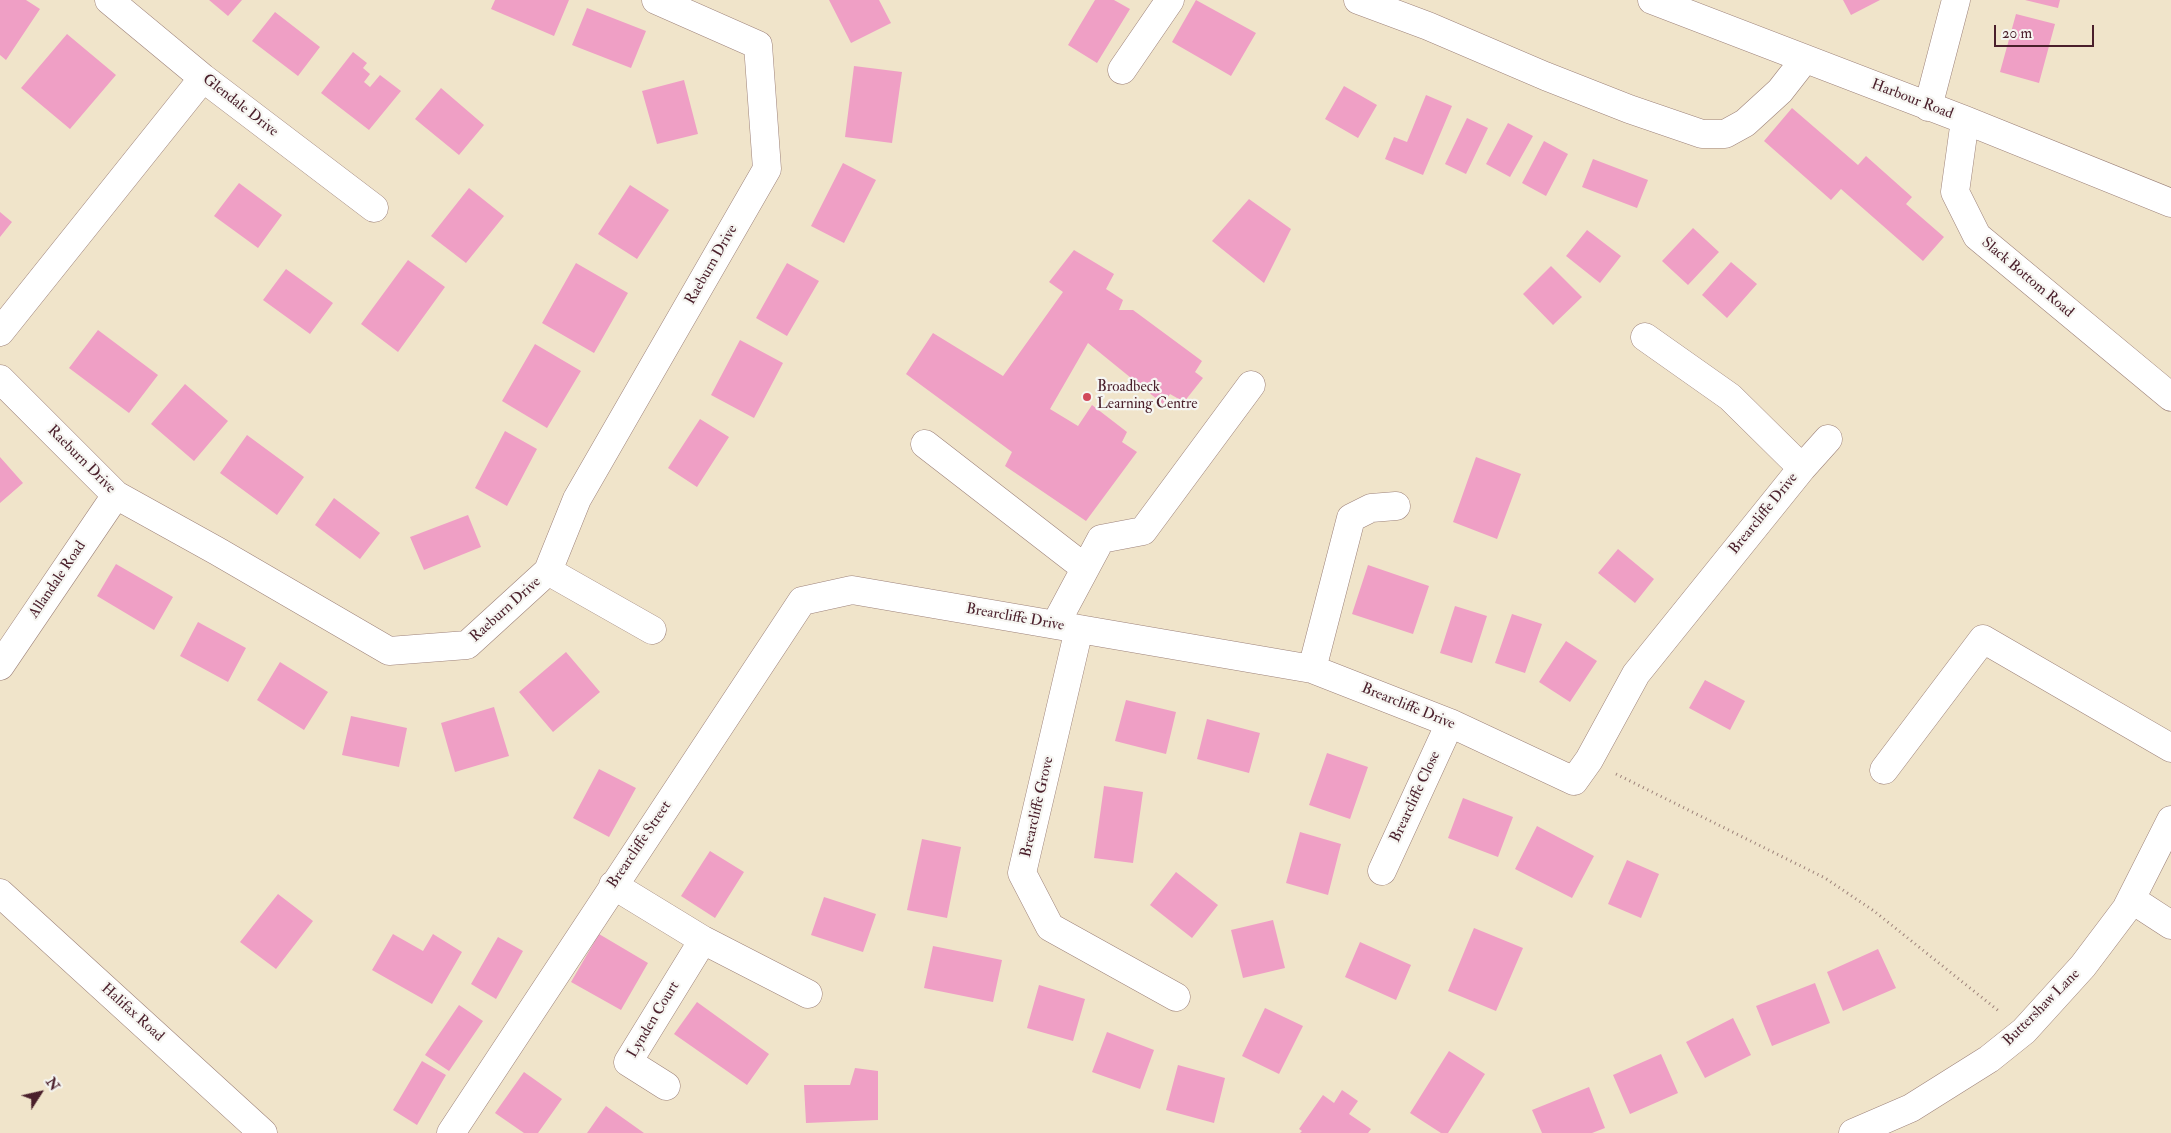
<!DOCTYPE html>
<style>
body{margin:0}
#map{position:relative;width:2171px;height:1133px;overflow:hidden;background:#f0e4ca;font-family:"IM FELL Double Pica",serif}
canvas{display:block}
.north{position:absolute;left:15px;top:1068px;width:50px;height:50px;-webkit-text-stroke:4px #f6f6f2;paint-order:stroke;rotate:55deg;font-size:14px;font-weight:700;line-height:20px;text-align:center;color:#4a1f2b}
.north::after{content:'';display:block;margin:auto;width:18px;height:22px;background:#4a1f2b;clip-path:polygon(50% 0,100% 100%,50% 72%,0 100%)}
.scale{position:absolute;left:1994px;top:25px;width:100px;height:22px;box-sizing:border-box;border:2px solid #4a1f2b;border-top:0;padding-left:6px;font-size:15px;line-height:18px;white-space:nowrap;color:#4a1f2b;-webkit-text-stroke:4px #f6f6f2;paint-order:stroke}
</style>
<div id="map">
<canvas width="2171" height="1133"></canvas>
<div class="north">N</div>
<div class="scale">20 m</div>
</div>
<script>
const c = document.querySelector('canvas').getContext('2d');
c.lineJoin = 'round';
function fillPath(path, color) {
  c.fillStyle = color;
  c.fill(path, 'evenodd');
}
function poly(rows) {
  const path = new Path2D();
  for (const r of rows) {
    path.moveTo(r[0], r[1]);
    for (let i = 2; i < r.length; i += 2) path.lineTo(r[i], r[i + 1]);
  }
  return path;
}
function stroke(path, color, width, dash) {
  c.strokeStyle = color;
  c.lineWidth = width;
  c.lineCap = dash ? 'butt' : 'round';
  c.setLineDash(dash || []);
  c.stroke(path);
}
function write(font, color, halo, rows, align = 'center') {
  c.font = font + ' "IM FELL Double Pica",serif';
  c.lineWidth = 4.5;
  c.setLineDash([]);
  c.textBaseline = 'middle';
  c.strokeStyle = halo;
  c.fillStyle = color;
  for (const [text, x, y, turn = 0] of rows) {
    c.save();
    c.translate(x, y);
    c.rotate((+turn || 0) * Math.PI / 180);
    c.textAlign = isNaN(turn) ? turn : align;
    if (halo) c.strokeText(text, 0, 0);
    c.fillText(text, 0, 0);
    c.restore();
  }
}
const building = poly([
 [0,0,26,0,40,9,6,60,0,55],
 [209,0,242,0,228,16],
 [495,0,569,0,554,36,491,9],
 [829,0,879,0,891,23,851,43],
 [1095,0,1114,0,1130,9,1097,63,1068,45],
 [1196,0,1256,33,1231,76,1172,42],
 [1843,0,1880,0,1851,15],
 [2025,0,2060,0,2058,8],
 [587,8,646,31,631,68,572,45],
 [275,12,320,47,298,76,252,41],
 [2016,14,2055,24,2039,83,2000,72],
 [67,34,116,75,70,129,21,88],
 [353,52,367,63,363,68,370,74,364,82,370,87,380,75,401,91,369,130,321,93],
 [854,66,902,72,892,143,845,137],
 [684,80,698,134,657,144,642,91],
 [1344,86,1377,105,1358,138,1325,119],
 [441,88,484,125,459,155,415,119],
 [1426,95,1452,106,1423,175,1385,159,1394,137,1407,142],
 [1792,108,1858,165,1866,156,1912,197,1906,204,1944,237,1923,261,1841,189,1831,200,1764,141],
 [1467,118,1488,128,1466,174,1445,164],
 [1508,123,1533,136,1510,177,1486,164],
 [1544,141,1568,154,1546,196,1522,183],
 [1593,159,1648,180,1637,208,1582,187],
 [843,163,876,180,844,243,811,226],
 [239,183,282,215,258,248,214,216],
 [630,185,669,210,637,259,598,234],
 [469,188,504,216,466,263,431,236],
 [1249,199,1291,229,1264,283,1212,241],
 [0,212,12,222,0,237],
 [1693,228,1719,252,1688,285,1662,261],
 [1587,230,1621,256,1600,283,1566,256],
 [1074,250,1114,274,1106,289,1123,300,1119,310,1133,310,1202,361,1195,372,1203,378,1184,402,1170,394,1163,404,1088,343,1050,409,1078,426,1092,405,1127,432,1122,442,1137,452,1086,521,1005,466,1012,452,906,374,933,333,1003,376,1063,292,1049,282],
 [408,260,445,287,398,352,361,324],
 [1731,262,1757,284,1727,318,1702,295],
 [576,263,628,293,594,353,542,323],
 [787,263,819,281,787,336,756,318],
 [1551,266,1582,297,1553,325,1523,294],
 [286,269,333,303,310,334,263,300],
 [98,330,158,375,129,413,69,368],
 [740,340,783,363,754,418,711,395],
 [535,344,581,371,547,428,502,401],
 [185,384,228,421,194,461,151,424],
 [700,419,729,437,697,487,668,468],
 [505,431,537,449,507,506,475,488],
 [247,435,304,477,277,515,220,473],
 [0,457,23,483,0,503],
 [1476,457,1521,474,1497,539,1453,522],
 [334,498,380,533,360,559,315,525],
 [468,515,481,547,424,570,410,537],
 [1618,549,1654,579,1635,603,1598,573],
 [116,564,173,597,154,630,97,596],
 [1368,565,1429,586,1413,634,1352,614],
 [1455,606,1487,616,1472,663,1440,653],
 [1512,614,1542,624,1525,673,1495,663],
 [198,622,246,648,228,682,180,656],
 [1566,641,1597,661,1570,702,1539,682],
 [566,652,600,692,553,732,519,692],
 [280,662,328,692,304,730,257,700],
 [1705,680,1745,701,1730,730,1689,708],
 [1126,700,1176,712,1166,754,1115,741],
 [494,707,509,756,455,772,441,723],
 [351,716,407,728,399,767,342,755],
 [1207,719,1260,733,1249,773,1197,759],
 [1327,753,1368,767,1350,819,1309,805],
 [599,769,636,788,609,837,573,818],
 [1104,786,1143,792,1133,863,1094,858],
 [1463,798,1513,817,1498,857,1448,838],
 [1537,826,1594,856,1572,898,1515,869],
 [1300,832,1341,844,1328,895,1286,883],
 [922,839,961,847,947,918,907,910],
 [710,851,744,872,715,918,681,896],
 [1627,860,1659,874,1641,918,1608,904],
 [1176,872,1218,905,1192,938,1150,905],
 [278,894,313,921,276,969,240,942],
 [824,897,876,914,863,952,811,935],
 [1273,920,1285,968,1243,978,1231,930],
 [1474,928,1523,948,1496,1011,1448,991],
 [393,934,423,951,433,934,462,952,432,1004,372,970],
 [599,934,648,963,621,1010,571,982],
 [498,937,523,951,496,999,471,984],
 [1360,942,1411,965,1396,1000,1345,977],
 [933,946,1002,960,993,1002,924,988],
 [1878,949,1896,988,1843,1011,1827,972],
 [1815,983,1830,1023,1772,1046,1756,1006],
 [1039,985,1085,999,1073,1041,1027,1028],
 [697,1002,769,1054,747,1085,674,1034],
 [459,1005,483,1021,449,1071,425,1055],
 [1265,1008,1303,1026,1279,1074,1242,1056],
 [1733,1018,1751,1055,1705,1078,1686,1042],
 [1107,1032,1154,1050,1140,1089,1092,1072],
 [1449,1051,1485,1074,1448,1133,1441,1133,1410,1113],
 [1661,1054,1678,1093,1630,1114,1613,1075],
 [422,1061,446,1075,417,1125,393,1110],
 [1178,1065,1225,1078,1214,1123,1166,1110],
 [855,1068,878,1071,878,1120,806,1123,804,1085,850,1085],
 [524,1072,562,1099,538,1133,524,1133,495,1113],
 [1589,1087,1605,1128,1592,1133,1542,1133,1532,1110],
 [1342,1090,1358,1101,1349,1114,1371,1129,1368,1133,1300,1133,1302,1131,1299,1129,1323,1095,1334,1103],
 [606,1106,644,1133,587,1133]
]);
const path = poly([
 [1616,774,1825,878,1874,911,2000,1012]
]);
const minor = poly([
 [109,0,203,78,374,208],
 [1358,0,1428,26,1545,76,1629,109,1702,134,1725,134,1745,123,1780,91,1805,59],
 [1652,0,1965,120,2171,203],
 [1122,70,1170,0],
 [1928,107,1956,0],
 [1965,120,1955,192,1977,236,2171,397],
 [0,332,203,78],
 [1645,337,1730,397,1802,468],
 [0,379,116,495,217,551,389,651,467,645,548,571,577,499,767,169,758,45,656,0],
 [925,444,1085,568],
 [548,571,652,630],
 [1055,625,1101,539,1143,531,1251,385],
 [1079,629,1022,873,1050,927,1176,997],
 [0,666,116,495],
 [1312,669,1351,518,1371,508,1396,506],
 [1884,770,1983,639,2171,748],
 [1382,871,1450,723],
 [613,885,703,940,808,994],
 [2131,899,2171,925],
 [666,1086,628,1062,703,940],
 [451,1133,802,601,852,590,1312,669,1450,723,1574,781,1589,760,1636,674,1802,468,1828,439],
 [1853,1133,1911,1108,1989,1059,2024,1031,2083,966,2126,909,2171,820]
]);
const highway = poly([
 [0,893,263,1133]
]);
const markers = [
 [1087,397,5,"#d1495b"]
];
const streetNames = [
 ["Harbour Road",1912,100,21],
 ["Glendale Drive",240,106,38],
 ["Raeburn Drive",712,265,-60],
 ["Slack Bottom Road",2027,278,40],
 ["Raeburn Drive",81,460,45],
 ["Brearcliffe Drive",1764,514,-51],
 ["Allandale Road",58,580,-56],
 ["Raeburn Drive",506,610,-42],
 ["Brearcliffe Drive",1015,618,10],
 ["Brearcliffe Drive",1408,707,22],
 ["Brearcliffe Close",1416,797,-65],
 ["Brearcliffe Grove",1038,807,-77],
 ["Brearcliffe Street",640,845,-56],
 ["Buttershaw Lane",2042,1008,-45],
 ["Halifax Road",132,1013,42],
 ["Lynden Court",654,1020,-59]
];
const poiNames = [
 ["Broadbeck",1097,388],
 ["Learning Centre",1097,405]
];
fillPath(building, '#ef9fc5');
stroke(minor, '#9d827a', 29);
stroke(highway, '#9d827a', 29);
stroke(path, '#9d827a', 3, [1, 4]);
stroke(minor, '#fff', 28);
stroke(highway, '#fff', 28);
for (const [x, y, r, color] of markers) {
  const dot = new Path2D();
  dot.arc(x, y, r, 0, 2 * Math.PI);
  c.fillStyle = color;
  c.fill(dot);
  stroke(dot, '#f6f6f2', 2);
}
write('15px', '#4a1f2b', '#f6f6f2', streetNames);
write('15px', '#4a1f2b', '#f6f6f2', poiNames, 'left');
</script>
